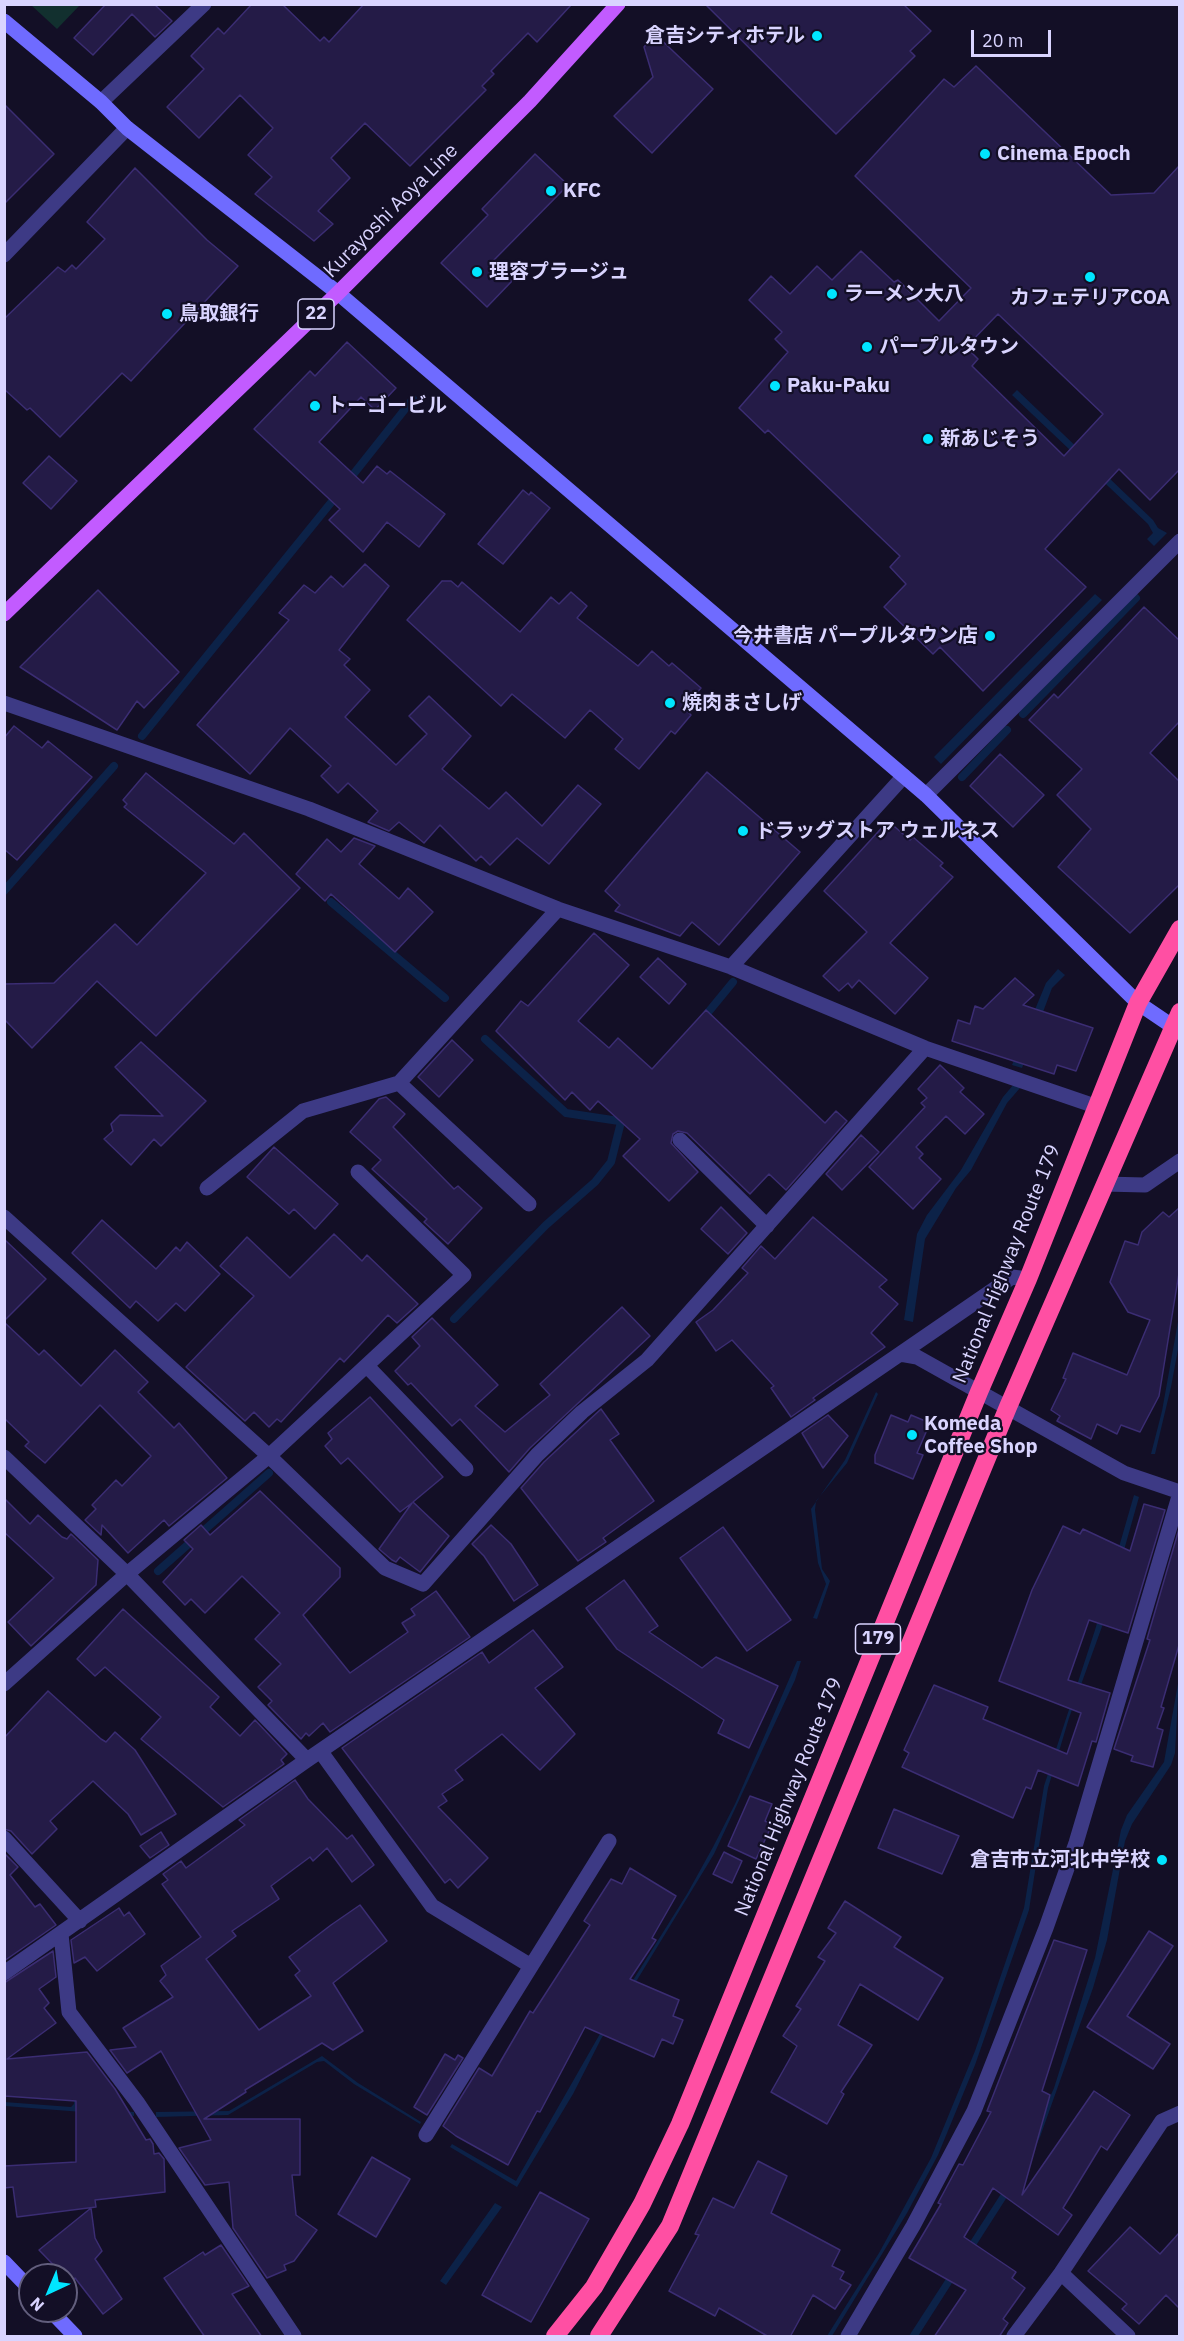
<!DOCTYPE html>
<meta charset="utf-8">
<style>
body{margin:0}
#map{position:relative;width:1184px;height:2341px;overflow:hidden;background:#130f26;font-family:"IBM Plex Sans",sans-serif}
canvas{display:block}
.frame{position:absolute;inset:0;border:6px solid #d9d4ff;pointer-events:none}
.north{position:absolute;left:18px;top:2263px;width:60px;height:60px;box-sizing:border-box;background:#130f26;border:2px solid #625e7d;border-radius:50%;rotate:224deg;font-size:16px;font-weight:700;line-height:24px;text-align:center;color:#d9d4ff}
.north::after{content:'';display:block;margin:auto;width:21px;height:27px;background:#00e5ff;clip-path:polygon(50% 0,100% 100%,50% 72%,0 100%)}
.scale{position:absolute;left:971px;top:30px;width:80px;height:27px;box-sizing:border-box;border:3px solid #d9d4ff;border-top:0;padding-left:8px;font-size:18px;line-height:21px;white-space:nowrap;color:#d9d4ff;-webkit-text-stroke:4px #130f26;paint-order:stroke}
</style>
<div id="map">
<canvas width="1184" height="2341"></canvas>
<div class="frame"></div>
<div class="north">N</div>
<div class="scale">20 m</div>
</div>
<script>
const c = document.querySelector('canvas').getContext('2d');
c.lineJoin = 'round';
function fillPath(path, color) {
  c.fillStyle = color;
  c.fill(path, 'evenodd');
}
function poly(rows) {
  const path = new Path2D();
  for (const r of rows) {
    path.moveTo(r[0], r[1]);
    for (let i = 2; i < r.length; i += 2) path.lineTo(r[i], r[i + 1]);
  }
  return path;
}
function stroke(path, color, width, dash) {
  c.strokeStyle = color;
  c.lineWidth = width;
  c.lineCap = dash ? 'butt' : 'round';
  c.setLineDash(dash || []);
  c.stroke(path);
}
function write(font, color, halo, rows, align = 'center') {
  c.font = font + ' "IBM Plex Sans","Noto Sans JP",sans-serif';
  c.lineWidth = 4.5;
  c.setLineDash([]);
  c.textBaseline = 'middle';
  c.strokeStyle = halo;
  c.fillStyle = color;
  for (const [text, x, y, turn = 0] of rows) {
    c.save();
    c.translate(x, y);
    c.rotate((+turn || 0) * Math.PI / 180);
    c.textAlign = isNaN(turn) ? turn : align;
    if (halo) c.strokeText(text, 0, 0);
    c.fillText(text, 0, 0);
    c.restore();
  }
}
const green = poly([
 [31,5,80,5,57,29]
]);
const water = poly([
 [1017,390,1153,520,1158,528,1167,533,1154,546,1147,539,1153,533,1148,524,1012,395],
 [1095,594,1102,600,941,764,934,757],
 [1058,969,1065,975,1052,988,1022,1068,1012,1065,1046,983],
 [1014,1084,1020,1088,1007,1103,971,1170,956,1188,925,1239,913,1322,904,1320,917,1234,927,1215,961,1170,1003,1097],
 [1179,1316,1179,1344,1171,1387,1155,1454,1151,1454,1162,1411],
 [876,1392,878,1394,847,1463,816,1501,815,1510,822,1569,830,1581,817,1619,813,1618,826,1584,818,1563,811,1509,845,1460],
 [1134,1495,1139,1497,1104,1621,1069,1718,1048,1788,1029,1910,975,2065,938,2155,907,2213,832,2336,827,2336,879,2253,931,2158,975,2051,1024,1908,1044,1786,1095,1630],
 [797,1661,801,1661,795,1680,714,1854,601,2039,573,2094,517,2187,450,2147,452,2144,516,2181,605,2025,687,1894,713,1847,735,1804],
 [1179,1678,1175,1753,1171,1765,1132,1824,1125,1841,1107,1940,1093,1988,1040,2137,1023,2172,922,2330,918,2336,909,2336,1019,2166,1054,2088,1095,1958,1121,1830,1127,1815,1164,1762],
 [322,2056,358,2083,421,2122,420,2124,354,2084,324,2061,317,2062,228,2115,156,2117,156,2112,229,2111],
 [71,2062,83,2108,134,2112,134,2116,5,2106,4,2102,71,2107,74,2104],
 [495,2203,502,2207,446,2285,440,2281]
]);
const stream = poly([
 [348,481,413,399],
 [1023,714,1136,598],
 [142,736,338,494],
 [962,777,1007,730],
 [4,891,114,766],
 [331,902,445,998],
 [701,1021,733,982],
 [485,1039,566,1113,619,1121],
 [454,1319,546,1225,595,1182,611,1162,621,1122,628,1113],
 [158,1571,269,1473]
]);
const building = poly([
 [106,4,154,4,172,21,155,37,132,14,93,55,74,38,106,4],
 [252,4,282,4,320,41,324,37,329,42,364,4,572,4,537,42,528,33,491,71,494,74,482,86,486,90,410,166,365,123,331,158,350,178,318,211,333,224,314,241,255,194,272,177,248,155,273,128,240,95,199,138,167,107,204,69,191,56,218,28,224,34,252,4],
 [705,4,903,4,931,31,910,51,915,56,836,134,705,4],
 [655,34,713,89,652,153,614,116,653,77,644,47,655,34],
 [976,66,1111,195,1154,193,1179,166,1179,470,1150,500,1119,469,1045,549,1086,587,983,691,940,647,933,654,884,607,906,584,890,567,900,556,768,430,765,433,739,408,788,352,775,339,782,332,749,300,771,276,790,294,817,266,832,280,861,251,894,282,898,280,939,321,971,288,855,176,944,79,954,87,976,66],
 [998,314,1103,414,1064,456,972,366,978,359,966,347,998,314],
 [4,104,54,154,4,204,4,104],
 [535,154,568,185,492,262,512,281,487,307,441,263,488,215,482,209,535,154],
 [135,168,207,240,238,266,131,381,122,373,60,437,30,408,27,410,4,389,4,319,58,267,65,272,72,265,76,269,105,239,87,222,135,168],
 [347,342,396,388,375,410,361,397,319,442,363,483,377,466,387,474,390,471,445,514,419,547,387,522,363,552,329,520,340,509,254,429,310,371,315,376,347,342],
 [49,456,77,481,51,509,23,483,49,456],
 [523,490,529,495,531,492,550,508,503,564,478,544,523,490],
 [365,564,389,586,339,650,350,659,344,665,370,690,345,717,396,765,427,734,409,716,429,696,471,736,442,769,489,809,506,792,542,826,578,785,601,804,549,864,517,838,490,865,481,856,476,861,440,825,424,843,399,822,389,831,368,822,378,811,348,783,338,793,321,776,331,766,290,728,250,774,197,725,289,620,279,613,304,585,315,593,331,576,343,587,365,564],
 [442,581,451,581,458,587,462,582,520,632,551,597,559,604,571,592,587,606,577,618,638,666,652,651,669,666,672,663,701,688,684,708,691,715,675,734,671,731,639,769,615,749,623,739,590,710,565,738,512,694,501,706,407,620,442,581],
 [98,590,179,672,144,708,137,701,117,730,20,667,98,590],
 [1144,607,1179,640,1179,722,1150,753,1179,781,1179,885,1130,933,1058,867,1091,829,1057,795,1082,769,1029,720,1054,694,1058,698,1144,607],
 [14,726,42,748,48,741,92,777,17,860,4,849,4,738,14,726],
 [1000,754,1044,795,1013,827,970,786,1000,754],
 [707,772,800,852,719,945,692,922,680,936,615,911,620,905,605,891,707,772],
 [146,773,234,844,244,833,300,888,156,1036,97,981,32,1048,4,1019,4,984,54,983,115,924,137,945,206,873,124,807,127,804,123,800,146,773],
 [888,821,910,840,913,837,943,863,940,866,953,877,890,943,928,978,895,1014,859,980,852,988,848,983,839,991,823,976,867,932,824,891,888,821],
 [354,838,375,846,359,864,399,899,408,888,433,912,395,952,331,894,325,901,296,874,327,839,341,852,354,838],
 [594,933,629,965,578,1021,609,1048,618,1038,652,1069,706,1010,825,1123,836,1111,847,1121,786,1190,769,1174,750,1194,687,1133,678,1131,673,1134,671,1143,698,1172,669,1201,623,1156,640,1139,598,1101,590,1110,572,1092,565,1100,496,1031,521,1001,528,1006,594,933],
 [658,958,686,984,669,1004,640,977,658,958],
 [1015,978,1034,995,1023,1005,1093,1028,1076,1071,1057,1065,1054,1074,952,1041,958,1020,970,1024,975,1006,983,1009,1015,978],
 [452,1040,473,1060,439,1097,418,1077,452,1040],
 [141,1042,206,1101,161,1146,154,1139,131,1165,104,1139,113,1131,111,1124,120,1115,163,1116,115,1067,141,1042],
 [940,1065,964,1088,960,1092,984,1114,965,1134,946,1116,916,1147,923,1154,919,1158,941,1179,913,1209,869,1167,925,1107,921,1103,927,1098,918,1089,940,1065],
 [386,1097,405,1114,393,1127,454,1189,458,1186,482,1208,448,1244,424,1222,427,1219,372,1169,381,1160,350,1132,379,1099,386,1097],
 [861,1135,879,1152,842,1190,826,1174,861,1135],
 [274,1147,338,1204,315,1229,294,1209,289,1214,247,1177,274,1147],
 [721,1207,747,1233,728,1254,701,1229,721,1207],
 [1179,1208,1179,1273,1159,1396,1140,1432,1121,1425,1117,1434,1097,1424,1091,1439,1057,1421,1060,1416,1051,1410,1066,1379,1063,1378,1073,1353,1127,1375,1150,1320,1128,1312,1110,1282,1125,1241,1138,1245,1142,1232,1163,1212,1169,1217,1179,1208],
 [813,1217,887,1280,879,1287,898,1304,871,1333,885,1347,817,1395,813,1398,815,1400,791,1417,771,1388,774,1386,732,1340,716,1351,696,1322,713,1310,748,1273,742,1268,761,1246,775,1259,813,1217],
 [102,1220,156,1269,176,1247,180,1251,187,1242,220,1274,185,1311,176,1303,158,1321,136,1301,130,1308,72,1253,102,1220],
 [334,1234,362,1261,367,1255,418,1304,397,1323,388,1315,344,1362,340,1358,281,1422,277,1419,269,1427,254,1412,245,1421,186,1367,254,1296,220,1266,247,1237,290,1278,334,1234],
 [4,1239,46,1279,4,1321,4,1239],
 [622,1307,650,1336,530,1448,509,1472,460,1419,452,1426,411,1383,408,1385,395,1371,420,1346,412,1337,432,1318,498,1385,475,1406,505,1432,550,1395,540,1384,622,1307],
 [4,1322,39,1355,44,1350,81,1386,115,1350,148,1382,138,1392,174,1428,179,1423,227,1478,169,1526,164,1520,128,1553,102,1525,101,1535,85,1520,96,1509,92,1505,116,1480,122,1486,151,1456,100,1405,45,1463,25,1446,29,1442,4,1418,4,1322],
 [370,1397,443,1477,413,1502,449,1536,420,1572,400,1557,396,1562,392,1560,379,1549,412,1503,400,1512,348,1458,341,1464,325,1446,332,1439,328,1433,370,1397],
 [601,1409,619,1434,610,1440,654,1501,603,1538,606,1542,578,1561,521,1488,544,1462,601,1409],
 [828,1415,848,1436,823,1468,802,1433,828,1415],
 [891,1415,908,1422,911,1415,930,1423,917,1453,923,1455,913,1479,875,1463,875,1455,891,1415],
 [260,1491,340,1568,340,1577,303,1615,350,1673,408,1632,402,1623,415,1615,411,1609,436,1591,470,1637,330,1732,323,1723,309,1736,306,1733,301,1739,268,1705,272,1701,258,1687,281,1664,255,1639,280,1613,242,1576,205,1613,191,1599,185,1605,163,1582,193,1549,184,1540,201,1525,210,1535,260,1491],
 [4,1498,30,1524,38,1515,62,1537,67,1539,71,1534,98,1560,96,1585,31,1646,8,1622,54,1578,4,1532,4,1498],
 [1144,1504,1165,1510,1128,1633,1089,1620,1068,1680,1110,1693,1096,1742,1092,1741,1078,1786,1038,1770,1031,1789,1026,1787,1013,1818,902,1767,909,1753,904,1750,934,1685,988,1707,983,1719,1067,1754,1081,1713,999,1681,1032,1590,1063,1526,1080,1534,1083,1529,1130,1551,1144,1504],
 [491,1525,511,1544,538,1585,514,1601,484,1556,472,1544,491,1525],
 [723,1527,791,1620,747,1651,680,1558,723,1527],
 [1179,1529,1179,1645,1161,1707,1164,1708,1157,1728,1163,1730,1153,1767,1131,1761,1133,1756,1114,1749,1150,1640,1147,1639,1179,1529],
 [624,1580,658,1626,649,1632,702,1668,716,1657,778,1686,749,1748,718,1733,724,1720,617,1649,586,1608,624,1580],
 [123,1609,219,1697,210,1707,240,1736,255,1720,287,1754,281,1760,284,1764,223,1807,141,1739,161,1717,105,1667,95,1676,77,1659,123,1609],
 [533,1630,563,1667,535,1688,575,1734,540,1770,502,1734,455,1770,463,1780,442,1794,447,1801,438,1807,488,1858,458,1888,450,1879,445,1883,342,1748,482,1652,489,1663,533,1630],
 [48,1691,101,1739,106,1742,115,1732,135,1750,176,1814,141,1835,128,1814,93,1781,50,1821,57,1829,32,1854,11,1831,4,1829,4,1738,48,1691],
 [295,1780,308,1799,347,1839,352,1835,374,1865,352,1882,327,1848,313,1861,310,1857,271,1886,279,1899,232,1931,236,1936,206,1959,259,2030,311,1996,295,1975,300,1971,289,1957,331,1925,360,1905,387,1941,333,1983,363,2031,333,2050,322,2043,245,2090,246,2092,204,2119,300,2119,300,2175,292,2175,296,2215,317,2230,294,2261,284,2265,286,2270,267,2278,233,2228,229,2182,205,2185,179,2148,211,2140,161,2051,127,2073,110,2050,136,2047,123,2028,173,1997,160,1981,166,1975,161,1966,201,1937,162,1884,168,1880,163,1874,181,1861,186,1868,245,1825,239,1820,295,1780],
 [750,1796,772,1804,765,1821,772,1825,756,1859,728,1846,750,1796],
 [894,1809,959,1836,942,1874,878,1848,894,1809],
 [161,1832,169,1845,150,1858,140,1846,161,1832],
 [724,1852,742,1861,732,1883,713,1874,724,1852],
 [4,1853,18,1867,10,1875,35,1907,40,1904,56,1925,4,1961,4,1853],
 [630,1868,676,1896,652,1938,656,1940,630,1979,679,2000,673,2016,683,2020,673,2044,662,2039,654,2057,585,2027,540,2112,537,2111,508,2165,456,2136,443,2126,479,2068,492,2076,530,2011,533,2013,590,1925,584,1921,611,1879,622,1884,630,1868],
 [845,1901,901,1937,894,1947,943,1978,918,2020,860,1984,838,2025,872,2045,841,2092,844,2094,827,2124,771,2092,797,2046,783,2036,801,2009,796,2006,825,1961,818,1957,836,1933,828,1928,845,1901],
 [119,1908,124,1916,129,1912,145,1934,97,1971,85,1957,74,1963,71,1940,119,1908],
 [1149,1931,1173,1946,1127,2016,1170,2044,1153,2069,1087,2027,1149,1931],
 [1054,1940,1087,1950,1042,2091,1050,2095,1022,2195,1094,2091,1130,2115,1107,2150,1101,2146,1063,2208,1072,2215,1058,2235,993,2188,964,2237,1016,2272,1012,2278,1025,2288,1003,2319,1008,2323,999,2337,934,2337,966,2290,909,2258,941,2204,938,2203,959,2164,963,2165,991,2112,987,2111,1054,1940],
 [53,1951,56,1977,39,1989,49,2003,44,2008,56,2023,7,2059,87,2052,115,2089,146,2140,150,2139,153,2144,154,2154,159,2153,164,2159,165,2192,95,2200,96,2207,17,2217,13,2187,4,2188,4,2166,76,2162,76,2101,4,2096,4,1983,53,1951],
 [445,2054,455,2060,458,2055,463,2058,427,2115,414,2107,445,2054],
 [372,2157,410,2179,376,2237,338,2214,372,2157],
 [758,2161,787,2176,771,2213,840,2250,832,2266,844,2272,840,2279,851,2285,835,2309,813,2295,790,2337,769,2337,719,2308,715,2316,669,2291,699,2235,695,2234,713,2198,734,2208,758,2161],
 [540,2192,589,2219,531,2322,482,2295,540,2192],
 [91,2208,95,2238,102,2251,95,2259,122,2299,103,2314,75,2278,70,2282,39,2250,91,2208],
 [1130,2227,1160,2254,1179,2233,1179,2308,1166,2295,1139,2324,1122,2309,1127,2304,1088,2271,1130,2227],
 [221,2245,249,2286,232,2294,262,2337,205,2337,164,2278,203,2252,205,2255,221,2245]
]);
const street = poly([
 [101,102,204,4],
 [4,255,127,128],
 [4,703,309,809,558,909,731,967,925,1048,1095,1106],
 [926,795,1180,541],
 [731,967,904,776],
 [399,1083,529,1204],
 [680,1140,767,1226],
 [1104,1184,1145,1185,1180,1161],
 [207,1188,303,1111,399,1083,558,909],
 [4,1217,269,1456,385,1568,423,1584,537,1455,582,1412,647,1360,925,1048],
 [900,1354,1012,1277,1028,1279],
 [367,1366,466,1469],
 [4,1457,127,1574,307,1760],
 [4,1684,127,1574,269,1456,464,1275,358,1172],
 [321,1752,432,1906,531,1966],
 [4,1838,80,1921],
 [61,1934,69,2012,137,2102,294,2336],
 [4,1973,307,1760,900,1354,917,1357,1124,1473,1180,1492],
 [426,2135,609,1841],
 [1061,2273,1128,2336],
 [848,2336,913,2226,974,2111,1046,1928,1076,1843,1180,1493],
 [1014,2336,1061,2273,1162,2121,1180,2113]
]);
const secondary = poly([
 [4,21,101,102,127,128,338,293,926,795,1138,1003,1172,1026],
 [4,2262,30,2289],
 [51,2311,75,2336]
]);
const primary = poly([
 [4,614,338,293,530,101,618,4]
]);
const highway = poly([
 [555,2336,594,2287,642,2204,680,2124,979,1392,1028,1279,1138,1003,1180,929],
 [599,2336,670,2226,1008,1407,1180,1012]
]);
const markers = [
 [817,36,6,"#00e5ff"],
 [985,154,6,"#00e5ff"],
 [551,191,6,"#00e5ff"],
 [477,272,6,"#00e5ff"],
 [1090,277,6,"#00e5ff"],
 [832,294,6,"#00e5ff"],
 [167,314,6,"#00e5ff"],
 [867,347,6,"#00e5ff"],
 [775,386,6,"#00e5ff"],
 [315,406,6,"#00e5ff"],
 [928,439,6,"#00e5ff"],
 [990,636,6,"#00e5ff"],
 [670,703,6,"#00e5ff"],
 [743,831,6,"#00e5ff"],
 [912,1435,6,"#00e5ff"],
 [1162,1860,6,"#00e5ff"]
];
const shields = [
 [316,314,36],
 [878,1639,45]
];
const shieldNames = [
 ["22",316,314],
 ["179",878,1639]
];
const poiNames = [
 ["倉吉シティホテル",805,36,"right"],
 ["Cinema Epoch",997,154],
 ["KFC",563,191],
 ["理容プラージュ",489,272],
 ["ラーメン大八",844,294],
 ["カフェテリアCOA",1090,298,"center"],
 ["鳥取銀行",179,314],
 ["パープルタウン",879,347],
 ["Paku-Paku",787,386],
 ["トーゴービル",327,406],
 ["新あじそう",940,439],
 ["今井書店 パープルタウン店",978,636,"right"],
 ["焼肉まさしげ",682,703],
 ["ドラッグストア ウェルネス",755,831],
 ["Komeda",924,1424],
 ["Coffee Shop",924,1447],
 ["倉吉市立河北中学校",1150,1860,"right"]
];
const streetNames = [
 ["Kurayoshi Aoya Line",391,211,-45],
 ["National Highway Route 179",1007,1264,-68],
 ["National Highway Route 179",789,1797,-68]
];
fillPath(green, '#12302f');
fillPath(water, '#0c2248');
stroke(stream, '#0c2248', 8);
fillPath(building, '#241b47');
stroke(building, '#3b2d73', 1.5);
stroke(street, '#3d3a85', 15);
stroke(secondary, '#6f6bff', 15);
stroke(primary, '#c25bff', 15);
stroke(highway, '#ff4fa3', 18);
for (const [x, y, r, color] of markers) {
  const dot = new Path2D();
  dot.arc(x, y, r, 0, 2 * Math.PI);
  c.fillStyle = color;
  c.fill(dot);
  stroke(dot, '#130f26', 2);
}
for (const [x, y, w] of shields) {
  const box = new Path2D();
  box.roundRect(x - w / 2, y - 15, w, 30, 4.5);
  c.fillStyle = '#130f26';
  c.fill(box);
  stroke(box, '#d9d4ff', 1.5);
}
write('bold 18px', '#d9d4ff', null, shieldNames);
write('bold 20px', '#d9d4ff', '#130f26', poiNames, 'left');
write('20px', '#d9d4ff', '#130f26', streetNames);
</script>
